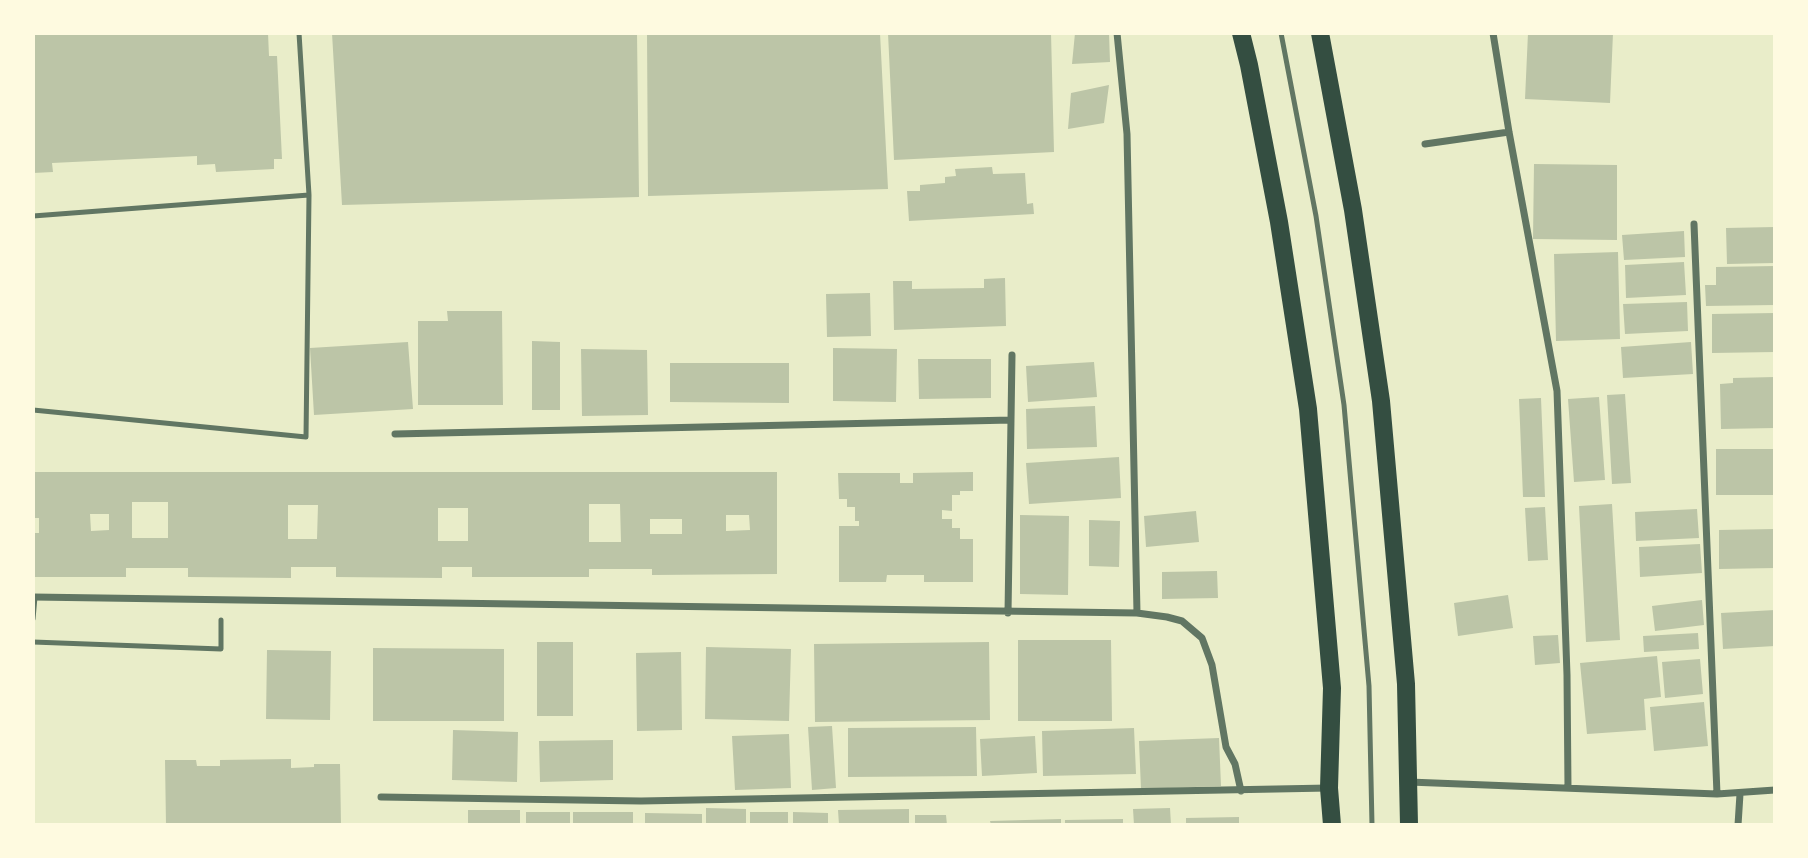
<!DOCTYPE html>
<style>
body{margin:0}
#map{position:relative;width:1808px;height:858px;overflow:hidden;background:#e9edc9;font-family:Raleway,sans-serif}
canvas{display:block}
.frame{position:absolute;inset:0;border:35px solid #fefae0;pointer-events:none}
</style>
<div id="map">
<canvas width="1808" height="858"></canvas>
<div class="frame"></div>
</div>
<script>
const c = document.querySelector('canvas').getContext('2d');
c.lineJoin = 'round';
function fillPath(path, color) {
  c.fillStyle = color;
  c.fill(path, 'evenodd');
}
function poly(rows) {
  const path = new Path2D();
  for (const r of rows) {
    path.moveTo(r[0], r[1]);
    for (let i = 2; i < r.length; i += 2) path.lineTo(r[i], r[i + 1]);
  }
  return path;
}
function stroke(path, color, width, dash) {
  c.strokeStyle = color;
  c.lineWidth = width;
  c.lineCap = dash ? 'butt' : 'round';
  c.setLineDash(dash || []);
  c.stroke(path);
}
const building = poly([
 [70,33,268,33,269,56,277,56,282,159,274,159,274,169,216,172,215,164,197,165,197,156,52,163,53,172,33,173,33,35],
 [332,33,637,33,639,197,342,205],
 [647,33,880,33,888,189,648,196],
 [888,33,1051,33,1054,152,894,160],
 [1075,33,1109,33,1110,62,1072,64],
 [1528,33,1613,33,1610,103,1525,99],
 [1109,85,1104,123,1068,129,1071,93],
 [1534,164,1617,165,1617,240,1533,239],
 [992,167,993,174,1025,173,1027,204,1033,203,1034,214,909,221,907,191,920,191,920,185,945,183,945,177,956,176,955,169],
 [1775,227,1775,263,1727,264,1726,228],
 [1684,231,1685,257,1624,260,1622,235],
 [1618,252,1620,339,1556,341,1554,254],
 [1684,262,1686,295,1626,298,1625,265],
 [1775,266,1775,305,1706,306,1705,285,1716,285,1716,267],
 [1005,278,1006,326,894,330,893,281,912,281,912,289,984,288,984,279],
 [870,293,871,336,827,337,826,294],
 [1687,302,1688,331,1625,334,1623,304],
 [447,311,502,311,503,405,418,405,418,321,448,321],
 [1775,313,1775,352,1712,353,1712,314],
 [532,341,560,342,560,410,532,410],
 [408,342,413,409,314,415,310,348],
 [1691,342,1693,374,1623,378,1621,347],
 [833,348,897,349,896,402,833,401],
 [581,349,647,350,648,415,582,416],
 [918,359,991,359,991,398,919,399],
 [1094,362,1097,397,1028,402,1026,366],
 [670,363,789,363,789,403,670,402],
 [1775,377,1775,428,1721,429,1720,384,1733,383,1733,378],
 [1625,394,1631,483,1612,484,1607,395],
 [1599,397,1605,480,1574,482,1568,399],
 [1541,398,1545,497,1523,497,1519,399],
 [1095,406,1097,447,1027,449,1026,409],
 [1716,449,1773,449,1774,495,1716,495],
 [1119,457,1121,498,1029,504,1026,463],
 [33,472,777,472,777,574,652,575,652,569,589,569,589,577,472,577,472,567,442,567,442,578,336,577,336,567,291,567,291,578,188,577,188,568,126,568,126,577,33,577,33,533,39,533,39,518,33,518],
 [132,502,168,502,168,538,132,538],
 [589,504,620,504,621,542,589,542],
 [288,505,318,505,317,539,288,539],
 [438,508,468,508,468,541,438,541],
 [90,514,109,514,109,530,91,531],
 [726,515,749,515,750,530,726,531],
 [650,519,682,519,682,534,650,534],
 [973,472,973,491,960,491,960,495,952,495,952,511,942,510,942,519,952,519,952,528,960,528,960,539,973,539,973,582,924,582,924,575,887,575,886,582,839,582,839,526,859,526,859,521,855,521,855,507,847,507,847,499,839,499,838,473,900,473,900,483,913,483,913,473],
 [1612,504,1620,640,1586,642,1579,506],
 [1545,507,1548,560,1528,561,1525,508],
 [1697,509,1699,538,1636,541,1635,512],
 [1196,511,1199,542,1146,547,1144,516],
 [1020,515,1069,516,1068,595,1020,594],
 [1089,520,1120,521,1119,567,1089,566],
 [1775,529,1775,568,1719,569,1719,530],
 [1700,544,1702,573,1640,577,1639,547],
 [1217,571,1218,598,1162,599,1162,572],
 [1508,595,1513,628,1458,636,1454,603],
 [1702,600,1704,625,1655,631,1652,606],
 [1775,610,1775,646,1723,649,1721,613],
 [1698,633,1699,649,1644,652,1643,636],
 [1558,635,1560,663,1535,665,1533,636],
 [1018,640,1111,640,1112,721,1018,721],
 [537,642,573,642,573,716,537,716],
 [989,642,990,720,815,722,814,644],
 [706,647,791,649,789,721,705,719],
 [373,648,504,649,504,721,373,721],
 [267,650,331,651,330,720,266,719],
 [681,652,682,730,637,731,636,653],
 [1657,656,1661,697,1644,699,1646,730,1587,734,1580,663],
 [1700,659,1703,694,1665,698,1662,662],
 [1704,702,1708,746,1654,751,1650,707],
 [832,726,836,788,812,790,808,727],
 [976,727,977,776,848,777,848,728],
 [1134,728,1136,774,1043,776,1042,731],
 [453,730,518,732,517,782,452,780],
 [789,734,791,788,735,790,732,736],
 [1035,736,1037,773,982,776,980,739],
 [1219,738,1221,786,1141,789,1139,741],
 [613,740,613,780,540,782,539,741],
 [291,759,291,768,314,767,314,764,340,764,341,825,166,825,165,760,196,760,197,766,220,766,220,760],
 [706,808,746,809,746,825,706,825],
 [1170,808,1171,825,1134,825,1133,809],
 [909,809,909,825,839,825,838,810],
 [468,810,520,810,520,825,468,825],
 [526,812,570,812,570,825,526,825],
 [573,812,633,812,633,825,573,825],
 [750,812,788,812,788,825,750,825],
 [793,812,828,813,828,825,793,825],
 [645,813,702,814,702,825,645,825],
 [915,815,946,815,947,825,915,825],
 [1239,817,1239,825,1186,825,1186,818],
 [1061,819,1061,825,991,825,990,821],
 [1123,819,1123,825,1065,825,1065,820]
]);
const service = poly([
 [1281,33,1316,216,1344,405,1369,686,1372,825],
 [33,216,309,195,299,33],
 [33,410,306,437,309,195],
 [33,619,35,597],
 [33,642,221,649,221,620]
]);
const minor = poly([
 [1117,33,1127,134,1137,613],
 [1493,33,1509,132,1557,391,1567,675,1568,788],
 [1425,144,1509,132],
 [1694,224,1717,794],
 [395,434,1011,420],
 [33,597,1137,613,1167,617,1182,621,1202,638,1212,665,1226,747,1235,764,1241,791],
 [1008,613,1012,355],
 [1409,782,1717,794,1775,790],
 [381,797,641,801,1329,788],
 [1738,825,1740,794]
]);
const primary = poly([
 [1241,33,1249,65,1279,222,1308,409,1332,688,1329,788,1332,825],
 [1320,33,1353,210,1381,401,1406,684,1409,825]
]);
fillPath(building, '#bcc5a7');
stroke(service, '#617663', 5);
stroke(minor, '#617663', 7);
stroke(primary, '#344e41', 18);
</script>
